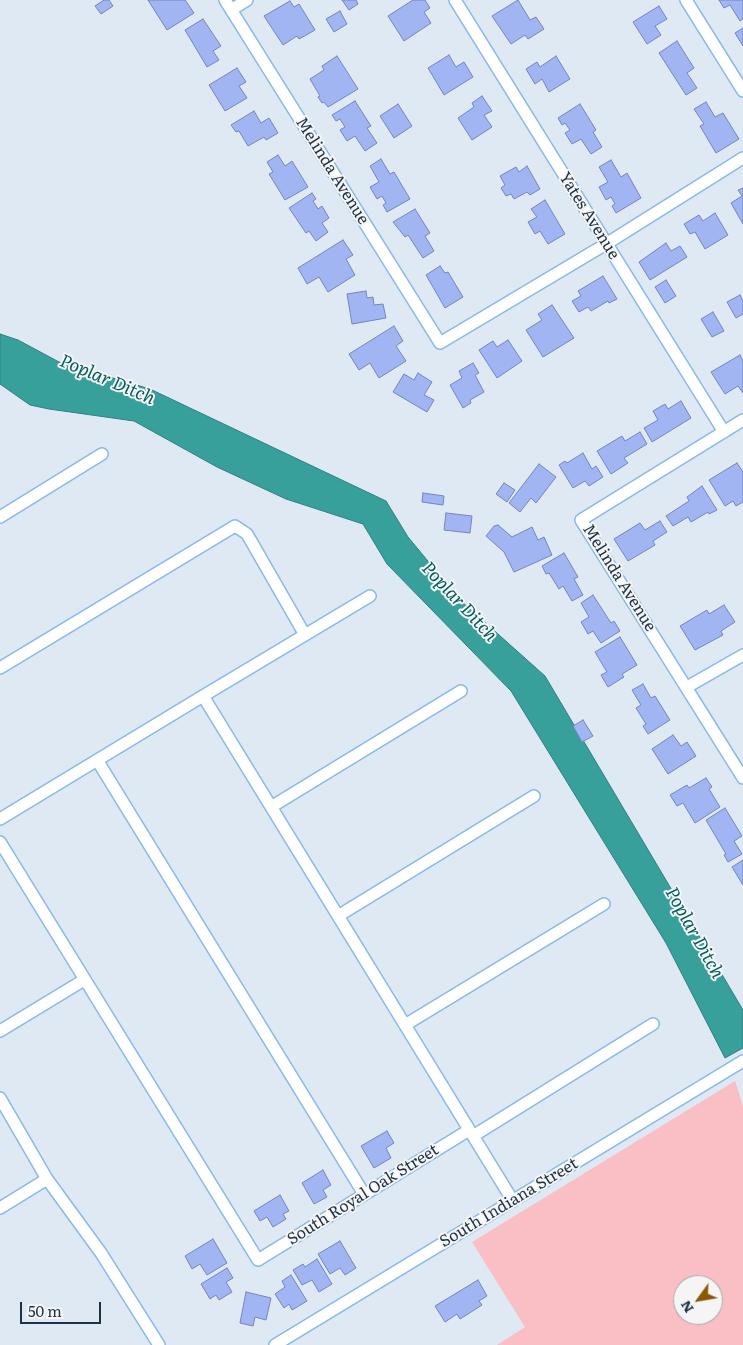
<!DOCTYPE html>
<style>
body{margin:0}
#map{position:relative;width:743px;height:1345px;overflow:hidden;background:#dfe9f4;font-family:Literata,serif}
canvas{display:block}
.north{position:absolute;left:673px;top:1275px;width:50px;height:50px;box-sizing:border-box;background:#f5f5f5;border:1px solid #9fa7af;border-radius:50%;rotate:238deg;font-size:14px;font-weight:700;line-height:20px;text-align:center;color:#1e3246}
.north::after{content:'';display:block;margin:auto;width:18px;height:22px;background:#8c5805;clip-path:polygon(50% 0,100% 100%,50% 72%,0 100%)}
.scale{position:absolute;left:20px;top:1302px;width:81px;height:22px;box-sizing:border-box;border:2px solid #1e3246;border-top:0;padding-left:6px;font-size:15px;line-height:18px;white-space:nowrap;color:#1e3246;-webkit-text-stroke:4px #f5f5f5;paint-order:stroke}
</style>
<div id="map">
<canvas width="743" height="1345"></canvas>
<div class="north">N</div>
<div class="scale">50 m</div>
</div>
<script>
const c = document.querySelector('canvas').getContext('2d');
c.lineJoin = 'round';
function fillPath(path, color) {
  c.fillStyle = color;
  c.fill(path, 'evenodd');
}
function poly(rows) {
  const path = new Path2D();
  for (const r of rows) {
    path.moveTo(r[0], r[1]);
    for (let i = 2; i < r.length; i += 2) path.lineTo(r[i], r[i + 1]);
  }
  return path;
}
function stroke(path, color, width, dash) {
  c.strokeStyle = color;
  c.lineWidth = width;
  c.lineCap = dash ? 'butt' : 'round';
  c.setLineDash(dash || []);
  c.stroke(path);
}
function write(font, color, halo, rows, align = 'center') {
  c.font = font + ' Literata,serif';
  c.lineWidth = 4;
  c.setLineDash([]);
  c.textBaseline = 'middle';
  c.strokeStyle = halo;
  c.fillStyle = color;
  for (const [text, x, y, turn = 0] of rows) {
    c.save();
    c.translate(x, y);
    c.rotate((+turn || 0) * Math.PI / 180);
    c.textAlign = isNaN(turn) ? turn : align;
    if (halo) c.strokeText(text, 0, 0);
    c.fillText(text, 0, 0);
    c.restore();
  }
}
const green = poly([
 [735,1081,743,1106,743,1345,497,1345,525,1327,472,1242],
 [683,1285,713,1285,713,1315,683,1315]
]);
const water = poly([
 [0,334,18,340,59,362,150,389,386,501,408,537,461,601,545,676,743,1010,743,1048,725,1058,666,943,511,691,387,564,363,524,286,499,217,467,134,421,49,409,30,405,0,384,0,334]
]);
const building = poly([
 [104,0,109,0,113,6,101,14,95,6,104,0],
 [148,0,185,0,194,13,167,30,148,0],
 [342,0,356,0,358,4,349,10,342,0],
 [413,0,425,0,430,8,424,12,431,23,404,41,388,16,413,0],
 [518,0,530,20,536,17,544,29,528,39,525,35,511,44,492,16,518,0],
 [719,0,743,0,743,19,740,21,730,5,724,8,719,0],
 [290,1,294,7,299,4,315,30,299,39,297,36,283,45,264,16,290,1],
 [659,6,667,19,655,26,661,35,647,44,633,22,659,6],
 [340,11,347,24,334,32,326,19,340,11],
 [203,19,221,46,213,51,219,60,207,67,185,30,203,19],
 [743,28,743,46,735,33,743,28],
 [677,41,694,68,687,73,697,88,686,95,659,53,677,41],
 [449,55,456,67,464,62,473,77,444,95,428,68,449,55],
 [337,56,358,89,328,107,324,102,322,103,318,97,320,96,310,79,324,70,322,66,337,56],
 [556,56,570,79,549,92,542,79,535,84,526,69,537,62,540,67,556,56],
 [237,68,246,82,239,86,247,98,225,111,209,85,237,68],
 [482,96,492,111,484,115,492,127,472,140,458,118,474,107,472,103,482,96],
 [355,101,371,126,367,128,377,143,365,151,355,136,347,141,340,130,345,127,340,119,336,121,332,115,355,101],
 [706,102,715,117,723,113,739,139,716,153,700,126,704,124,694,109,706,102],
 [398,104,412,126,394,138,380,116,398,104],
 [580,104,596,130,593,132,602,147,591,154,581,139,572,144,565,133,570,130,565,123,562,125,558,118,580,104],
 [254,111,261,123,269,118,278,133,266,140,264,137,248,146,239,131,236,132,231,125,254,111],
 [278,155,285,166,292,161,308,187,285,200,269,174,273,172,267,162,278,155],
 [381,159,390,174,394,172,410,199,387,212,383,205,386,203,382,196,377,199,370,187,379,182,370,166,381,159],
 [611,160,621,177,627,173,641,198,616,213,612,206,615,204,611,197,606,200,599,187,608,182,599,167,611,160],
 [527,166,540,189,530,195,527,192,514,199,511,194,506,196,501,188,505,185,500,176,516,167,519,172,527,166],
 [743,188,743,224,731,203,742,196,738,190,743,188],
 [312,193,316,199,313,201,318,209,322,206,329,218,322,223,328,232,316,241,309,231,306,233,289,208,312,193],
 [545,200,565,234,548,244,540,231,535,234,528,222,537,217,531,209,545,200],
 [415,209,430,233,425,236,434,251,423,258,408,235,405,237,393,222,415,209],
 [715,213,728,235,705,249,695,232,690,234,684,224,699,215,703,221,715,213],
 [343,240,353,255,346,259,355,275,328,292,319,277,307,284,298,268,343,240],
 [666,243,671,251,680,246,687,257,650,280,639,262,666,243],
 [440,266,445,273,448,272,463,297,445,308,426,275,440,266],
 [603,276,617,299,609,303,608,301,591,311,588,307,579,312,572,301,581,296,578,291,603,276],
 [666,280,676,296,665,303,655,287,666,280],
 [366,291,367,298,373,297,374,305,383,304,386,318,352,324,347,294,366,291],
 [740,295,743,301,743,314,736,318,727,302,740,295],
 [552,305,574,338,543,357,526,330,542,320,538,314,552,305],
 [713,312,724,331,712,337,701,319,713,312],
 [394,326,403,341,396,346,406,361,379,378,370,363,359,370,349,354,394,326],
 [508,340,522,361,497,378,479,350,493,341,497,347,508,340],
 [740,355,743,361,743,393,738,386,725,394,711,372,740,355],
 [473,363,479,373,475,375,484,392,470,400,471,403,463,408,450,385,462,378,459,371,473,363],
 [418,373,432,382,424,395,434,400,427,412,393,392,404,374,414,380,418,373],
 [681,401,691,418,652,442,644,428,658,420,653,411,665,404,668,409,681,401],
 [640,432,647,444,624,458,628,463,611,474,597,451,622,436,625,441,640,432],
 [583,453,592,469,596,466,603,477,589,486,585,481,573,488,559,465,565,461,567,463,583,453],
 [737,463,743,472,743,502,736,506,733,501,725,506,709,480,737,463],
 [539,464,556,477,536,503,531,498,520,512,509,503,539,464],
 [504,483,515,490,507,502,496,494,504,483],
 [702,486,717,510,709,514,708,512,691,522,688,517,673,526,666,516,689,501,687,497,702,486],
 [423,493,444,496,443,505,422,502,423,493],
 [446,513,472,516,470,533,444,530,446,513],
 [660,521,667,532,653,541,655,545,628,561,614,539,640,523,645,530,660,521],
 [498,525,512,537,532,527,538,540,544,537,552,555,514,572,504,552,486,536,494,526,498,525],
 [564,553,578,577,574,579,583,595,572,601,563,586,559,589,549,573,546,574,542,566,564,553],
 [593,595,611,623,614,621,620,631,601,643,593,631,588,634,581,622,589,617,581,603,593,595],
 [724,605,735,622,721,631,723,635,695,650,680,626,707,610,709,614,724,605],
 [620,637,637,665,622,674,624,677,608,687,601,675,607,672,595,652,620,637],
 [643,684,651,698,655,696,670,720,648,734,643,726,646,724,636,708,641,705,632,690,643,684],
 [583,720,593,736,582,742,573,726,583,720],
 [673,735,681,746,687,742,696,756,668,774,652,749,673,735],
 [706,778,712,787,709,789,720,807,695,823,683,803,677,806,670,795,687,785,689,788,706,778],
 [725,808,742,836,734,841,742,854,728,862,724,855,726,854,706,820,725,808],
 [743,860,743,885,732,867,743,860],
 [387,1131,394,1143,386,1148,391,1158,374,1168,361,1146,387,1131],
 [323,1170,331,1185,323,1190,327,1197,314,1204,302,1183,323,1170],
 [280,1195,289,1211,283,1214,286,1219,273,1227,267,1217,260,1221,254,1211,280,1195],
 [213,1239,227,1263,207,1275,200,1264,192,1269,185,1256,213,1239],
 [340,1241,356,1268,345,1275,340,1268,330,1274,318,1254,340,1241],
 [317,1259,332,1284,319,1292,312,1280,302,1285,293,1270,303,1264,305,1267,317,1259],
 [227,1268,233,1278,226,1282,232,1292,219,1300,216,1295,210,1299,201,1284,227,1268],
 [291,1275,307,1301,292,1310,289,1304,284,1308,275,1294,285,1287,282,1281,291,1275],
 [478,1280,487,1296,479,1301,482,1305,460,1319,457,1314,445,1322,435,1306,478,1280],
 [246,1292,271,1298,266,1320,255,1317,253,1326,240,1323,246,1292]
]);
const street = poly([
 [225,0,440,343,606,244,743,158],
 [455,0,724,432],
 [686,0,743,91],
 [231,10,247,0],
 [743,420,581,520,743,778],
 [0,517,102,454],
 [0,668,235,526,247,534,305,635],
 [687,687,743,655],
 [203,696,370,596],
 [97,760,364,1194],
 [271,807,461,691],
 [0,819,203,696,513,1201],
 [0,842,258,1260,469,1130],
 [338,916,534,796],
 [405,1025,604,904],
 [0,1031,84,980],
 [0,1098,47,1179,101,1253,159,1345],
 [473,1136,653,1024],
 [0,1208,47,1179],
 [275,1345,743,1061]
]);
const streetNames = [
 ["Melinda Avenue",332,171,58],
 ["Yates Avenue",589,216,58],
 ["Melinda Avenue",619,578,58],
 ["South Royal Oak Street",363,1195,-32],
 ["South Indiana Street",509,1203,-31]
];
const waterNames = [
 ["Poplar Ditch",107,380,23],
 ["Poplar Ditch",459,602,47],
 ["Poplar Ditch",694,933,61]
];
fillPath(green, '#fabec5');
fillPath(water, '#38a09a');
stroke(water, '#307f81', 1);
fillPath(building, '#a0b5f1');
stroke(building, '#7285be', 1);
stroke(street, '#88b9eb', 14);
stroke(street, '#fff', 11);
write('16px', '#1e3246', '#f5f5f5', streetNames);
write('italic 18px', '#025e5b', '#f5f5f5', waterNames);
</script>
